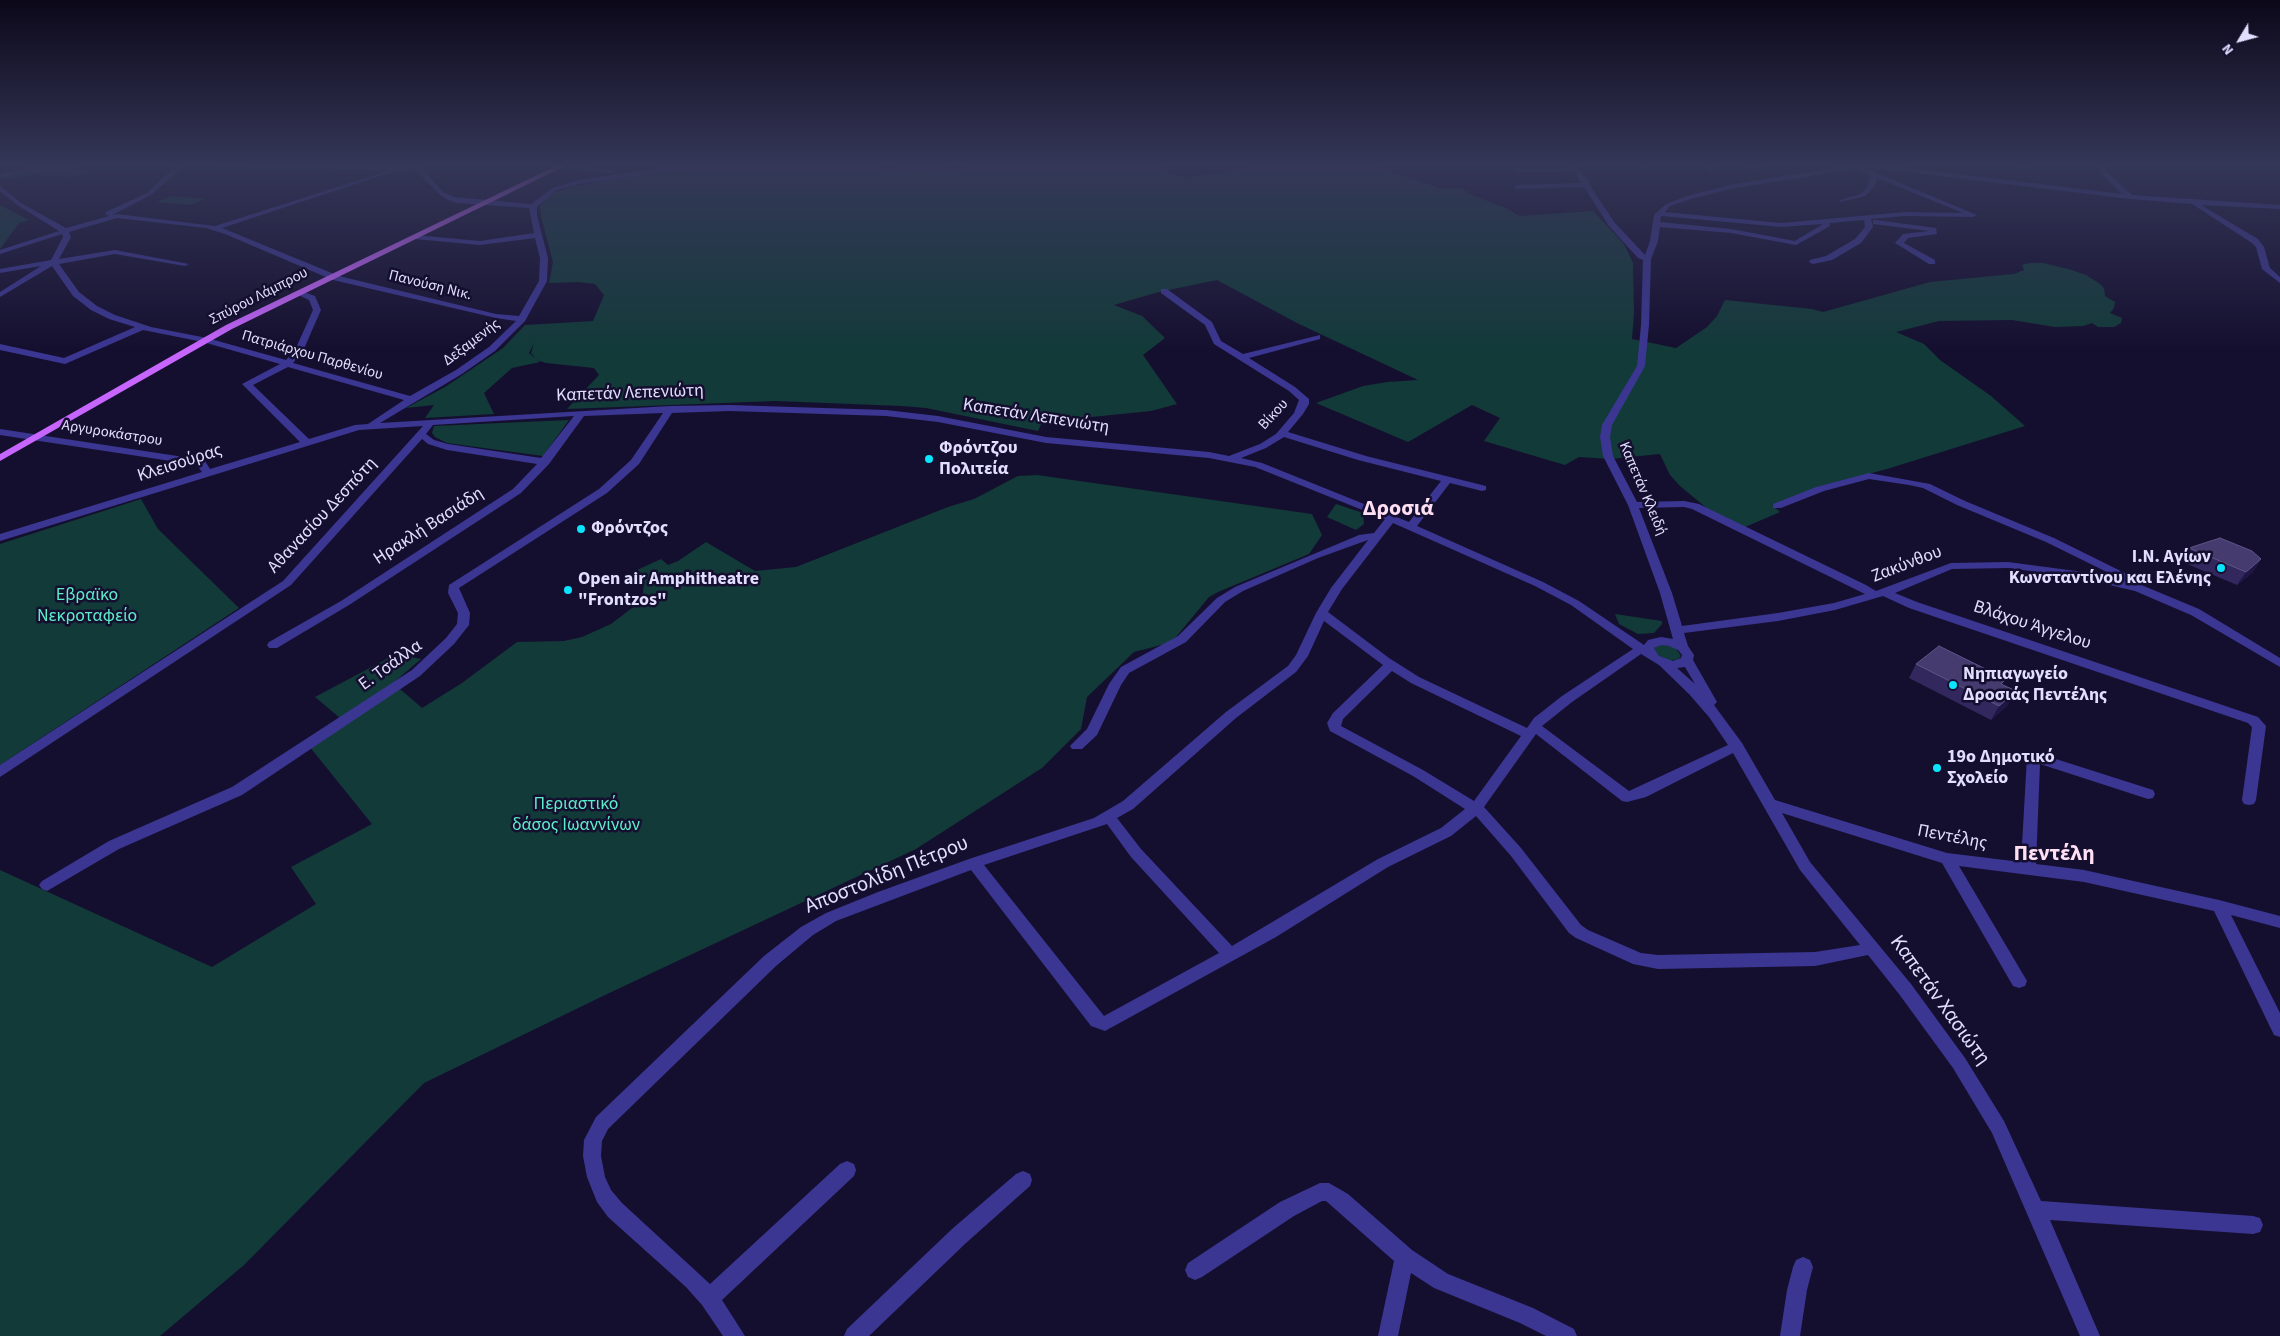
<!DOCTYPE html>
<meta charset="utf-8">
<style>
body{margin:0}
#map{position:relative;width:2280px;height:1336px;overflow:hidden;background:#150f2f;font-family:"Source Sans 3",sans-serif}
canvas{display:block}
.north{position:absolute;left:2215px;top:15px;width:50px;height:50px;-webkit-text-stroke:4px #150f2f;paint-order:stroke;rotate:233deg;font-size:14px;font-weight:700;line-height:20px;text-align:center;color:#e2deff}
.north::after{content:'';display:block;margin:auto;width:18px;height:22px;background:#e2deff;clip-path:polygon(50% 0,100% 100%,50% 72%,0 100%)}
</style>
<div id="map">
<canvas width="2280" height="1336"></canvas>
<div class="north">N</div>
</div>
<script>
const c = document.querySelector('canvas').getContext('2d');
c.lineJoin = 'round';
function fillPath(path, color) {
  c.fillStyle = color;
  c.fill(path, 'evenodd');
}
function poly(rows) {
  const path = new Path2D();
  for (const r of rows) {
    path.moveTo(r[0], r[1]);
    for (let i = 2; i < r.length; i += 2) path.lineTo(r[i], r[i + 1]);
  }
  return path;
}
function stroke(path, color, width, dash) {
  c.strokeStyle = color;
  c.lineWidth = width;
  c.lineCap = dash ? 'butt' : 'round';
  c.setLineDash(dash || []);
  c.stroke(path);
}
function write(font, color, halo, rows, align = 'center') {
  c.font = font + ' "Source Sans 3",sans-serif';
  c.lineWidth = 5;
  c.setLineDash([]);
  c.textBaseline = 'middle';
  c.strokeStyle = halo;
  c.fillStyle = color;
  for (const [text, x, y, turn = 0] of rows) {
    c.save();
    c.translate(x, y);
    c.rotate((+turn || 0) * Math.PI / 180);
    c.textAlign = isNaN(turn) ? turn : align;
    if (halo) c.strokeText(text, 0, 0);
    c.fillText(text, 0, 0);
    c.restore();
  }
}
const green = poly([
 [53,164,83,164,71,170,90,171,68,178,62,175,42,177,40,174,0,180,0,177],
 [677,164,880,164,876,169,906,171,945,170,998,164,1161,164,1163,171,1184,177,1223,173,1265,164,1369,164,1439,188,1464,189,1469,194,1506,208,1519,216,1593,211,1624,244,1633,263,1634,314,1632,339,1676,348,1707,327,1717,316,1725,300,1812,309,1823,312,1930,282,2014,274,2024,270,2022,265,2030,263,2043,263,2068,269,2086,275,2100,284,2104,288,2105,296,2115,302,2114,308,2110,313,2122,318,2121,323,2114,327,2098,327,2092,323,2083,326,2055,327,2012,320,1939,321,1896,332,1924,344,1940,360,1991,396,2025,426,1887,469,1822,486,1772,505,1780,512,1743,528,1709,510,1680,486,1670,475,1660,454,1610,459,1579,457,1565,465,1484,441,1500,418,1472,405,1408,442,1316,403,1363,386,1387,382,1418,380,1297,323,1217,280,1159,292,1114,305,1142,316,1165,338,1143,355,1177,404,1151,411,1042,422,1038,431,926,408,901,406,775,401,567,409,599,375,594,368,546,363,537,360,531,353,534,343,529,353,540,362,512,368,484,393,494,414,425,418,434,405,406,408,445,387,503,348,525,325,593,321,604,295,595,284,578,282,549,283,553,262,541,216,540,206,551,194,571,187,655,171,655,168],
 [171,196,205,199,192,205,157,202],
 [0,205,29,220,19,223,0,249],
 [569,420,543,456,447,443,435,437,432,433,434,426],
 [1037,475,1312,514,1322,535,1309,554,1218,592,1209,597,1176,637,1165,644,1134,652,1087,697,1081,729,1042,768,916,849,605,995,424,1083,244,1265,160,1336,0,1336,0,870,212,967,316,904,291,867,372,824,309,746,346,723,315,697,396,654,421,659,393,683,422,708,462,683,517,642,564,641,582,637,611,624,636,605,643,593,644,582,637,570,661,559,668,565,678,561,706,542,755,571,796,567,948,507,974,499,1018,476],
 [141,499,158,529,239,608,0,765,0,544],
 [1336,504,1363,513,1364,524,1356,530,1327,517],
 [1615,614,1662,621,1662,624,1654,633,1638,634,1619,624],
 [1661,644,1675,647,1681,656,1678,659,1671,661,1659,657,1654,648]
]);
const minor = poly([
 [41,164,54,164,0,178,0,174,41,164],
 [178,164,405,166,418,164,443,192,454,197,531,204,553,188,579,180,643,170,698,164,723,164,580,184,557,190,537,207,537,216,548,258,547,281,525,321,495,351,462,374,380,423,670,406,730,405,886,410,938,416,1046,437,1209,452,1229,456,1260,444,1276,434,1294,413,1299,400,1289,391,1214,344,1205,325,1161,293,1161,289,1167,289,1212,322,1221,341,1243,354,1320,335,1320,339,1249,358,1295,387,1309,399,1309,404,1303,414,1288,432,1366,456,1486,486,1486,490,1482,491,1450,483,1417,526,1543,582,1579,601,1644,645,1648,640,1661,637,1673,639,1660,593,1628,505,1603,456,1600,437,1602,425,1637,366,1641,325,1643,260,1638,258,1609,226,1584,187,1517,189,1514,187,1517,185,1581,183,1574,172,1517,172,1515,171,1515,169,1571,168,1569,164,1575,164,1591,185,1590,186,1615,223,1645,255,1650,241,1654,215,1666,204,1690,195,1735,184,1857,164,1876,164,2122,194,2100,172,2099,164,2105,164,2106,171,2132,195,2280,205,2280,209,2201,205,2258,239,2264,247,2270,268,2280,277,2280,283,2262,269,2256,247,2252,243,2192,204,2130,199,1865,167,1862,167,1977,215,1973,217,1905,216,1871,219,1873,227,1861,243,1832,260,1813,264,1809,262,1810,260,1826,256,1855,239,1865,227,1864,220,1830,223,1830,226,1796,245,1731,233,1660,227,1658,241,1651,259,1649,325,1645,366,1612,425,1610,437,1613,456,1637,502,1684,501,1699,504,1866,585,1876,591,1951,563,2008,562,2076,571,2125,581,2046,542,1957,505,1923,488,1909,485,1869,479,1824,491,1781,508,1773,508,1773,504,1816,487,1869,473,1930,484,1965,501,2054,538,2139,580,2141,582,2139,584,2199,609,2280,658,2280,667,2191,615,2135,591,2076,577,2008,568,1952,569,1895,593,1917,602,2258,717,2266,726,2256,800,2254,804,2249,805,2244,804,2242,800,2252,727,2248,723,1909,608,1883,596,1835,610,1778,621,1684,633,1688,646,1694,655,1693,660,1717,702,1714,705,1742,743,1775,800,1947,853,2021,862,2027,757,2029,754,2034,752,2153,790,2155,794,2153,798,2148,799,2040,764,2036,864,2084,870,2219,900,2280,916,2280,928,2231,915,2280,1013,2280,1037,2274,1035,2214,911,2084,882,1959,866,2027,981,2025,986,2019,988,2013,986,1942,863,1782,813,1810,862,1911,984,1965,1058,2004,1121,2041,1201,2253,1216,2260,1218,2263,1225,2260,1232,2253,1234,2050,1220,2100,1336,2080,1336,1992,1133,1953,1068,1899,994,1868,955,1815,966,1658,969,1633,964,1576,938,1569,933,1511,856,1476,816,1451,836,1388,867,1276,937,1105,1031,1091,1026,971,870,836,921,813,935,776,966,608,1129,602,1141,601,1156,605,1177,611,1190,622,1203,710,1284,840,1164,847,1161,854,1164,856,1170,854,1176,722,1300,745,1336,723,1336,702,1305,686,1287,608,1217,597,1202,587,1177,583,1156,584,1140,596,1117,764,956,801,927,826,913,878,892,969,859,1094,818,1123,801,1226,712,1288,666,1296,655,1316,613,1331,588,1368,540,1318,558,1243,591,1225,602,1186,642,1129,673,1121,685,1097,735,1082,749,1072,749,1070,746,1087,729,1109,684,1121,667,1178,636,1217,598,1235,587,1359,535,1374,533,1385,519,1255,467,1209,458,1046,443,938,422,886,416,730,411,672,413,639,464,607,493,459,588,470,613,469,625,454,644,420,676,242,795,119,849,47,891,42,889,39,885,42,881,109,841,232,787,412,670,446,638,457,624,458,613,448,593,449,585,599,489,631,460,663,413,584,416,549,464,521,493,349,605,277,648,269,648,267,645,269,642,341,601,513,489,537,464,447,450,428,444,422,439,291,585,0,777,0,765,283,581,423,426,359,430,0,541,0,534,202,472,197,465,0,435,0,429,197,459,205,461,210,469,300,442,242,384,280,364,203,342,143,330,65,364,0,350,0,344,64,358,135,327,109,319,91,310,73,296,52,266,0,297,0,292,41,266,0,273,0,269,51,260,63,237,62,234,0,254,0,250,59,231,17,205,0,191,0,186,21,203,66,228,109,216,105,214,106,212,147,193,178,164],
 [184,166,185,166,391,170,215,226,117,214,112,215,151,195,184,166],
 [414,168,439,194,448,200,456,203,529,208,534,233,480,241,415,235,411,237,415,239,480,245,535,238,540,258,539,281,519,316,496,314,339,276,222,228,383,175,414,168],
 [1855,169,1871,176,1869,178,1868,186,1861,194,1840,200,1840,202,1865,196,1874,187,1877,178,1963,213,1905,212,1781,223,1665,212,1670,206,1694,198,1735,188,1855,169],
 [1661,216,1781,227,1823,224,1795,241,1731,229,1660,222,1661,216],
 [117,218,206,228,225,234,333,280,496,318,516,321,489,347,456,370,410,396,293,363,303,351,321,310,315,296,301,291,294,293,309,300,313,310,295,350,286,360,207,338,151,327,115,315,97,306,79,292,59,264,115,254,185,266,189,264,115,250,59,259,71,237,69,232,117,218],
 [288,367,404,400,368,424,355,425,309,439,253,385,288,367],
 [574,416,541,458,448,444,434,440,426,434,433,425,574,416],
 [1284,437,1358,460,1441,481,1409,522,1262,463,1241,458,1266,448,1284,437],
 [1684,507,1692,509,1865,594,1834,603,1778,613,1682,626,1672,593,1639,508,1684,507],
 [1393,523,1535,586,1571,605,1633,649,1562,696,1534,718,1527,728,1419,677,1389,658,1328,612,1342,589,1393,523],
 [1324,621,1383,665,1333,713,1327,723,1330,731,1413,776,1465,809,1441,828,1378,859,1232,946,1141,849,1117,818,1133,809,1236,718,1296,672,1308,656,1324,621],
 [1661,645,1669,646,1678,650,1682,655,1681,658,1673,661,1659,656,1654,648,1661,645],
 [1641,654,1659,665,1689,694,1709,717,1728,745,1629,791,1542,726,1572,702,1641,654],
 [1685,667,1695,684,1677,668,1685,667],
 [1392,671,1411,683,1521,736,1474,801,1423,770,1341,726,1343,719,1392,671],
 [1536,734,1622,801,1627,802,1646,797,1733,753,1800,870,1860,945,1815,952,1658,955,1641,953,1588,930,1581,925,1521,848,1484,807,1536,734],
 [1107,824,1131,857,1219,953,1104,1016,984,865,1107,824],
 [564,164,612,170,615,172,612,174,559,166,564,164],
 [887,164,911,166,979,164,911,170,887,164],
 [1643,164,1649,164,1649,167,1644,168,1643,164],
 [1710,164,1716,164,1710,172,1707,170,1710,164],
 [1732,164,1754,166,1770,164,1754,170,1732,164],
 [2003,164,2020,164,2028,167,2025,169,2003,164],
 [1876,220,1936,228,1937,234,1908,238,1904,243,1935,260,1935,264,1929,264,1895,243,1903,234,1929,231,1873,224,1873,220,1876,220],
 [1023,1171,1030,1174,1032,1180,1030,1186,966,1243,869,1336,844,1336,847,1329,952,1229,1016,1174,1023,1171],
 [1320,1183,1329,1183,1348,1194,1412,1250,1448,1274,1533,1308,1574,1329,1577,1336,1546,1336,1520,1323,1434,1288,1411,1273,1398,1336,1378,1336,1394,1261,1326,1201,1322,1201,1294,1216,1202,1277,1195,1280,1188,1277,1185,1270,1188,1263,1280,1202,1320,1183],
 [1803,1257,1810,1260,1813,1267,1807,1290,1800,1336,1780,1336,1787,1290,1793,1267,1796,1260,1803,1257]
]);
const major = poly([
 [560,164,569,164,232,329,0,461,0,454,226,325,560,164]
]);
const wall = poly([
 [2189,548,2261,559,2252,573,2237,585,2180,561],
 [1916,664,2003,685,2008,705,1991,720,1909,678]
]);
const shadedWall = poly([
 [2261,559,2252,573,2237,585,2246,572],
 [2016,691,2008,705,1991,720,1999,706]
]);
const building = poly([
 [2220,538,2252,551,2261,559,2246,572,2189,548,2220,538],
 [1939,646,2006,679,2001,684,2016,691,1999,706,1916,664,1939,646]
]);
const markers = [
 [929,459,5,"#0ae4ff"],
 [581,529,5,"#0ae4ff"],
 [2221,568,5,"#0ae4ff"],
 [568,590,5,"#0ae4ff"],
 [1953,685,5,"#0ae4ff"],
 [1937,768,5,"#0ae4ff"]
];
const farStreetnames = [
 ["Πανούση Νικ.",430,286,14],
 ["Σπύρου Λάμπρου",259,297,-27],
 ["Δεξαμενής",472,343,-37],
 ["Πατριάρχου Παρθενίου",312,356,16],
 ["Βίκου",1274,415,-47],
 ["Αργυροκάστρου",112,434,9],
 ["Καπετάν Κλειδή",1642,489,67]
];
const streetNames = [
 ["Καπετάν Λεπενιώτη",630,394,-2],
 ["Καπετάν Λεπενιώτη",1036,417,9],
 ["Κλεισούρας",180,464,-18],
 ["Αθανασίου Δεσπότη",323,516,-47],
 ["Ηρακλή Βασιάδη",429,527,-33],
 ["Ζακύνθου",1907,565,-21],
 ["Βλάχου Άγγελου",2032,626,18],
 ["Ε. Τσάλλα",391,666,-36],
 ["Πεντέλης",1952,838,11]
];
const poiNames = [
 ["Φρόντζου",939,449],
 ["Πολιτεία",939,470],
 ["Φρόντζος",591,529],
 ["Ι.Ν. Αγίων",2211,558,"right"],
 ["Κωνσταντίνου και Ελένης",2211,579,"right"],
 ["Open air Amphitheatre",578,580],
 ["\"Frontzos\"",578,601],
 ["Νηπιαγωγείο",1963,675],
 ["Δροσιάς Πεντέλης",1963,696],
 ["19ο Δημοτικό",1947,758],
 ["Σχολείο",1947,779]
];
const parkNames = [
 ["Εβραϊκο",87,596],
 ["Νεκροταφείο",87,617],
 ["Περιαστικό",576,805],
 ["δάσος Ιωαννίνων",576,826]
];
const nearStreetnames = [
 ["Αποστολίδη Πέτρου",887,876,-22],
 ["Καπετάν Χασιώτη",1939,1001,54]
];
const districtNames = [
 ["Δροσιά",1398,510],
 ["Πεντέλη",2054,855]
];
fillPath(green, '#123a39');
fillPath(minor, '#3b3692');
fillPath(major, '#c765ff');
fillPath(wall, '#33285e');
fillPath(shadedWall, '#1f1644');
fillPath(building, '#463b6f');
stroke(building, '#5e5586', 1);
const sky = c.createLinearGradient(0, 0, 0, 351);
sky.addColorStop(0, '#0c081a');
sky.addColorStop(0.47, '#353758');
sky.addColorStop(1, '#35375800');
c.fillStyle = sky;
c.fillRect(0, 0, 2280, 351);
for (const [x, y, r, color] of markers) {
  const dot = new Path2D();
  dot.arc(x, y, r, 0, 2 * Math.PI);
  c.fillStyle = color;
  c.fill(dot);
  stroke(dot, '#150f2f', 2);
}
write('15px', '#e2deff', '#150f2f', farStreetnames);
write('18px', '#e2deff', '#150f2f', streetNames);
write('bold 18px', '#e2deff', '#150f2f', poiNames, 'left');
write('18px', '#5decc9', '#150f2f', parkNames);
write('21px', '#e2deff', '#150f2f', nearStreetnames);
write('bold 22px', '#ffe0f3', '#150f2f', districtNames);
</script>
